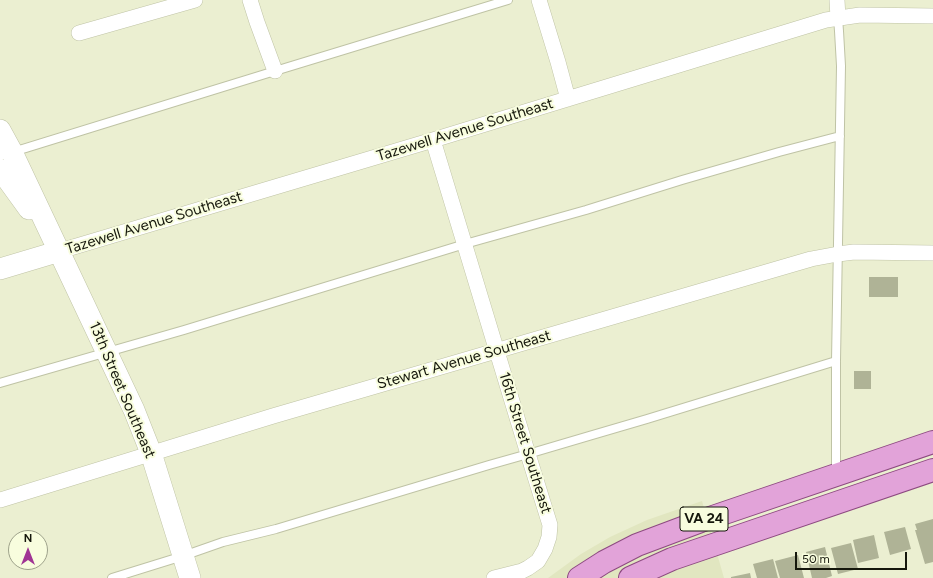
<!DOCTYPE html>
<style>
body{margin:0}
#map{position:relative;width:933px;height:578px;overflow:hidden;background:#ebefd1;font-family:Figtree,sans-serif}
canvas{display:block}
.north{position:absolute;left:8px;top:530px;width:40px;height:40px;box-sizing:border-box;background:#f8fdde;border:1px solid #9da18a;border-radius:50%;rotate:0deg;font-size:11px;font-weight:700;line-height:16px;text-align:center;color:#15170c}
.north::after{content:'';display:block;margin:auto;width:14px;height:18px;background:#a03494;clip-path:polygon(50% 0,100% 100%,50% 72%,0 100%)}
.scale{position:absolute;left:795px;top:552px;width:112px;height:18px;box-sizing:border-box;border:2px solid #15170c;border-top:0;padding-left:5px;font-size:12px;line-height:14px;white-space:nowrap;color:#15170c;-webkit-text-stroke:3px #f8fdde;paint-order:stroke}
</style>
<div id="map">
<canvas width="933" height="578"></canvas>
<div class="north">N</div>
<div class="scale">50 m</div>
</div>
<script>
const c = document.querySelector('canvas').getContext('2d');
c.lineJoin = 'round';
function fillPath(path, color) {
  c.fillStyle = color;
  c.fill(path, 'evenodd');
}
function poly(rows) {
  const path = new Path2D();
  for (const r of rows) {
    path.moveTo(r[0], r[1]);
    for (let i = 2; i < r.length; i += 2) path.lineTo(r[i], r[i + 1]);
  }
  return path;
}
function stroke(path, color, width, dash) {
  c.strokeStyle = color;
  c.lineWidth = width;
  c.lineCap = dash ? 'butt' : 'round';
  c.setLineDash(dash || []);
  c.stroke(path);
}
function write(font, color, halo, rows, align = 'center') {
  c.font = font + ' Figtree,sans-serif';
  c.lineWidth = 4;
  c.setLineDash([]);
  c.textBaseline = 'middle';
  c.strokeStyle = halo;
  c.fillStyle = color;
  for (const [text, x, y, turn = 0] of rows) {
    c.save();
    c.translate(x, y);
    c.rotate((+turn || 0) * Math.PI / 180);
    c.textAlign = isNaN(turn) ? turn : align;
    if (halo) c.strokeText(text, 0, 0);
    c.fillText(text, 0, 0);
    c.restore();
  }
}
const built = poly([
 [702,501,724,578,548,578,581,554,610,537,647,520]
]);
const building = poly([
 [869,277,898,277,898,297,869,297],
 [854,371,871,371,871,389,854,389],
 [933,519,933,562,925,564,915,530,917,530,915,524],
 [905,527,911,549,890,555,884,532],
 [874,535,879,558,858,563,853,540],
 [851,543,858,569,838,574,831,548],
 [825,547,832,576,826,578,812,578,806,552],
 [798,555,804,578,780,578,775,561],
 [773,559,778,578,757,578,753,564],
 [750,573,751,578,731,578,731,577]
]);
const lane = poly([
 [0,156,275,71,508,0],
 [0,383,184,330,465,244,586,210,682,180,779,152,840,136],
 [836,475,836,361,841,66,839,31,838,18],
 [112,578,183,556,223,542,276,529,489,465,528,454,589,436,647,419,836,361]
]);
const street = poly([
 [250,0,257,22,275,71],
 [539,0,558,62,568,99],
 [837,0,838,18],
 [79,33,195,0],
 [433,140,528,454,550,525,549,537,545,549,538,561,528,568,522,571,494,578],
 [60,251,433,140,826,20,860,15,933,16],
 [0,500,273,416,811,259,838,254,854,252,933,253]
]);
const secondary = poly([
 [0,130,12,152,134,410,151,453,190,578],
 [0,169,29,209],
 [0,269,60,251]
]);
const primary = poly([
 [579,578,604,562,637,545,701,521,933,442],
 [630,578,672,559,933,470]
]);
const shields = [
 [704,519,48]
];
const shieldNames = [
 ["VA 24",704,519]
];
const streetNames = [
 ["Tazewell Avenue Southeast",465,130,-17],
 ["Tazewell Avenue Southeast",154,223,-17],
 ["Stewart Avenue Southeast",464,360,-16],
 ["13th Street Southeast",122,390,67],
 ["16th Street Southeast",525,443,73]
];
fillPath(built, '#e1e6c0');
fillPath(building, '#afb396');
stroke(lane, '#bfc3a5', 10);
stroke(street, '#bfc3a5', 16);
stroke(secondary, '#bfc3a5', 22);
stroke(primary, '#8d4a81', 24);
stroke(lane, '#fff', 8);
stroke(street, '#fff', 15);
stroke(secondary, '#fff', 21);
stroke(primary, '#e2a3d9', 22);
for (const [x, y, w] of shields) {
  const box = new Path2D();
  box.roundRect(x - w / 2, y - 12, w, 24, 3);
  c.fillStyle = '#f8fdde';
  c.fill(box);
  stroke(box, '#15170c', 1);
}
write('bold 14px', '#15170c', null, shieldNames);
write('15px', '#15170c', '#f8fdde', streetNames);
</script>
